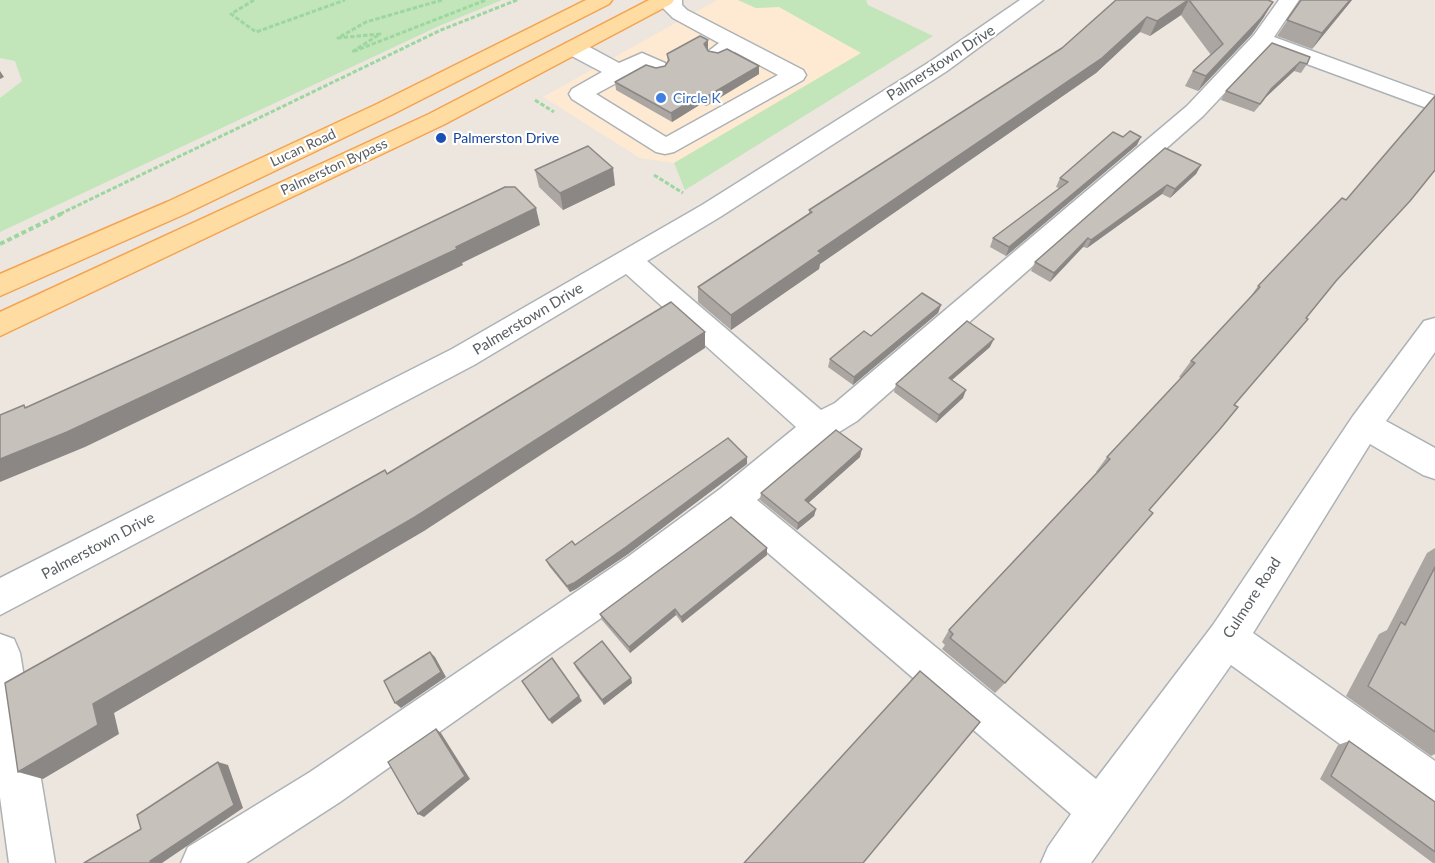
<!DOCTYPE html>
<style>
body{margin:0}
canvas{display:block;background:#ece6df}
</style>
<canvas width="1435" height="863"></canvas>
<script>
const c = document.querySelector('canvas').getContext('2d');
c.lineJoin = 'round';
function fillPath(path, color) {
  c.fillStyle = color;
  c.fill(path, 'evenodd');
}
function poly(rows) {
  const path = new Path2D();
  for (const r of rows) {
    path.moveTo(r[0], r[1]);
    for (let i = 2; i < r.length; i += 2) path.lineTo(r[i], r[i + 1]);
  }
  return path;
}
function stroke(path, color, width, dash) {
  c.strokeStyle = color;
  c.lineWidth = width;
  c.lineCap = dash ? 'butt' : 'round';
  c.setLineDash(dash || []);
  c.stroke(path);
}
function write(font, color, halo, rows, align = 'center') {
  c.font = font + ' Lato,sans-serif';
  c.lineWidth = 4.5;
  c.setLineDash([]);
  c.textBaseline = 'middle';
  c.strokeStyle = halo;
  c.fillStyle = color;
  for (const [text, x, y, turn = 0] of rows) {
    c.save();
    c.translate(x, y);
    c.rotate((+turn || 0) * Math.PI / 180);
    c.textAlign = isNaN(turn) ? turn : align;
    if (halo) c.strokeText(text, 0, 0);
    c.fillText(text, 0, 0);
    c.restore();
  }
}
const commercial = poly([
 [717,0,738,0,756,8,779,7,862,53,674,163,640,158,543,97]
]);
const green = poly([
 [0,0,502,0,439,26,0,232,0,98,22,81,15,61,0,58],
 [738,0,866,0,868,5,933,36,685,190,674,163,861,53,779,7,756,8]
]);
const pathFar1 = poly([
 [254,0,231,14,256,32,345,0],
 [442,0,366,22,338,38,380,34,352,52,486,0],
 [535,100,554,112],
 [654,175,683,193],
 [60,214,441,30,517,0]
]);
const path = poly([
 [0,244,63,213]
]);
const minor = poly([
 [662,0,682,0,682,5,687,10,803,70,806,75,803,80,674,152,665,154,656,152,572,99,569,94,572,89,602,72,566,53,563,48,566,43,574,42,582,43,619,63,642,53,665,63,668,68,665,73,657,75,642,69,596,94,666,137,778,75,735,52,717,60,709,58,706,53,719,43,673,18,662,7,662,0],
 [1020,0,1043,0,947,71,720,217,647,261,821,410,835,403,1187,106,1254,35,1279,0,1299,0,1274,37,1435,96,1435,111,1266,49,1203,116,857,421,831,437,757,500,1096,779,1213,625,1353,416,1424,321,1435,318,1435,352,1386,421,1435,448,1435,479,1423,475,1370,444,1253,633,1435,761,1435,809,1420,802,1231,665,1091,863,1041,863,1048,847,1071,814,731,521,655,580,340,802,246,863,181,863,188,847,310,772,629,556,720,489,796,427,626,274,474,365,0,615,0,578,452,349,702,205,931,61,1020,0],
 [0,634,14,639,20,653,55,863,9,863,0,797,0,634]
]);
const major = poly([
 [586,0,612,0,609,4,393,114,185,214,0,296,0,274,167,202,377,104,586,0],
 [649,0,674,0,671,4,445,124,0,336,0,312,429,114,649,0]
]);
const wall = poly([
 [1116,0,1268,0,1264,17,1252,34,1198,91,1185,86,1193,71,1211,55,1181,15,1150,36,1140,32,1096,73,820,264,819,269,731,330,698,302,698,287,809,213,809,210,1062,48],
 [1301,0,1352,0,1312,49,1277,36],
 [708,40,708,49,707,49,708,51,759,74,706,106,701,104,672,122,616,90,615,82,656,68,665,66,668,63,667,54],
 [1272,43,1307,64,1301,73,1294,71,1266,97,1254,112,1221,100,1226,91],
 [1123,137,1137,145,1006,256,990,247,993,238,1059,188,1056,187,1060,178],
 [1201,165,1196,174,1170,198,1162,194,1087,248,1083,247,1050,282,1031,271,1035,262],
 [535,170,615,185,563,210,539,187],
 [1258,286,1331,287,1234,405,1149,510,1005,683,995,693,942,649,945,645,942,642,949,630,1097,472,1096,472,1107,457,1181,378,1179,377,1191,361,1246,303],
 [941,305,938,313,853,385,828,367,830,359,871,336],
 [990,347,952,380,963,398,936,423,894,392,896,384],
 [860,457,808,503,816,509,814,516,797,530,760,500,761,493],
 [747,464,628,554,576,589,570,592,549,566,546,560,575,545],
 [767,548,767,555,682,623,676,615,630,653,602,620,600,614],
 [1435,548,1435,754,1431,756,1346,696,1379,634,1387,630,1427,553],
 [574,663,631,678,632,683,604,705,576,668],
 [1349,741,1435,802,1435,863,1433,863,1320,779,1338,745]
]);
const shadedWall = poly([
 [1189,0,1181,15,1150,36,1157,21],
 [1350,0,1352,0,1312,49,1322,33],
 [1273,2,1264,17,1252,34,1198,91,1206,76],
 [1147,17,1140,32,1096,73,820,264,819,269,731,330,731,315,818,251],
 [708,40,708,49,704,53,704,44],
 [1300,62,1294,71,1266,97,1254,112,1272,88],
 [759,66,759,74,706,106,706,97],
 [0,71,4,77,0,79],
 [701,95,701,104,672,122,671,113],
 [1141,137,1137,145,1006,256,1009,247],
 [1201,165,1196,174,1170,198,1175,189],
 [613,168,615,185,563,210,560,193],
 [1167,185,1162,194,1087,248,1091,240],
 [536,208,540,225,462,263,463,265,85,447,0,482,0,459,456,247],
 [1088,238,1083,247,1050,282,1054,273],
 [941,305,938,313,853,385,854,377],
 [705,332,705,348,424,531,114,713,119,734,43,779,18,772,93,704],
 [994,339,990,347,945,386,949,378],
 [966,390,963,398,936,423,939,415],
 [862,449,860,457,804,507,805,500],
 [747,457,747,464,628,554,576,589,570,592,567,586],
 [816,509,814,516,797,530,798,523],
 [767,548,767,555,682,623,681,617],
 [675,609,676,615,630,653,629,647],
 [430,652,435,657,446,677,401,708,395,703],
 [631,678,632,683,604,705,602,700],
 [579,696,582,701,552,724,549,720],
 [436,729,441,733,470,779,424,817,418,814],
 [218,762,228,765,243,808,162,863,151,863,150,861]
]);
const building = poly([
 [1116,0,1188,0,1157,21,1147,17,1102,58,818,251,821,253,731,315,698,287,812,212,809,210,1062,48,1116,0],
 [1189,0,1268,0,1273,2,1261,18,1206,76,1193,71,1223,44,1189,0],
 [1301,0,1350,0,1322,33,1287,20,1301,0],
 [700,36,708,40,704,44,708,51,718,53,727,49,759,66,706,97,701,95,671,113,615,82,646,65,656,68,665,66,669,60,667,54,700,36],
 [1272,43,1310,57,1307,64,1300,62,1272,88,1260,104,1226,91,1272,43],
 [1435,96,1435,170,1410,201,1336,281,1306,318,1308,319,1234,405,1238,407,1220,429,1149,510,1153,513,1005,683,950,638,953,634,949,630,1110,459,1107,457,1195,363,1191,361,1260,287,1258,286,1342,198,1346,200,1435,96],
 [1130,131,1141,137,1009,247,993,238,1068,182,1060,178,1113,132,1123,137,1130,131],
 [588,146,613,168,560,193,535,170,588,146],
 [1165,148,1201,165,1175,189,1167,185,1091,240,1088,238,1054,273,1035,262,1165,148],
 [505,187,515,187,536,208,456,247,457,249,191,374,67,432,0,459,0,415,24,405,25,408,350,261,505,187],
 [922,293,941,305,854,377,830,359,864,331,871,336,922,293],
 [671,302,705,332,415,517,93,704,98,725,18,772,5,683,385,470,387,474,671,302],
 [967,321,994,339,949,378,966,390,939,415,896,384,967,321],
 [836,430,862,449,805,500,816,509,798,523,761,493,836,430],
 [728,438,747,457,626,547,574,583,567,586,546,560,572,541,575,545,728,438],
 [731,517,767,548,681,617,675,609,629,647,600,614,731,517],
 [1435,567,1435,732,1368,686,1401,622,1405,625,1435,567],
 [602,641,631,678,602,700,574,663,602,641],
 [430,652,441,672,395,703,384,681,430,652],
 [552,658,579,696,549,720,522,681,552,658],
 [920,671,980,722,863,863,744,863,920,671],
 [436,729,465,776,418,814,388,762,436,729],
 [1349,741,1435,802,1435,852,1331,776,1349,741],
 [218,762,234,805,150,861,151,863,84,863,141,829,137,815,218,762]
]);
const markers = [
 [661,98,6,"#3f7fe0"],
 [441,138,6,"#1a4fb4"]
];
const farShopnames = [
 ["Circle K",673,98]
];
const farTransitnames = [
 ["Palmerston Drive",453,138]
];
const farStreetnames = [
 ["Lucan Road",303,148,-25],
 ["Palmerston Bypass",334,167,-25]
];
const streetNames = [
 ["Palmerstown Drive",941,63,-33],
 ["Palmerstown Drive",528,319,-31],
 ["Palmerstown Drive",98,546,-28],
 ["Culmore Road",1252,598,-57]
];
fillPath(commercial, '#feead2');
fillPath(green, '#c3e5ba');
stroke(minor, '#adb2b6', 3);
stroke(major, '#f4a350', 3);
stroke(pathFar1, '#9dd7a0', 3, [4.5, 2]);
stroke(path, '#9dd7a0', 4, [5, 3]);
fillPath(minor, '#fff');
fillPath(major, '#ffdca1');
fillPath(wall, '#aba6a2');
fillPath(shadedWall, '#8b8784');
fillPath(building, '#c7c1bc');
stroke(building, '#8b8784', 1.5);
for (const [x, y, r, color] of markers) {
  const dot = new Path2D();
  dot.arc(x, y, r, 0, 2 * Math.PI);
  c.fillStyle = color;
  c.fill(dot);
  stroke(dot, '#fff', 2);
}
write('14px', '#366cbe', '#fff', farShopnames, 'left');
write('14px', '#164399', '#fff', farTransitnames, 'left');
write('14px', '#585e61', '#fff', farStreetnames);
write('15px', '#585e61', '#fff', streetNames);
</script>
